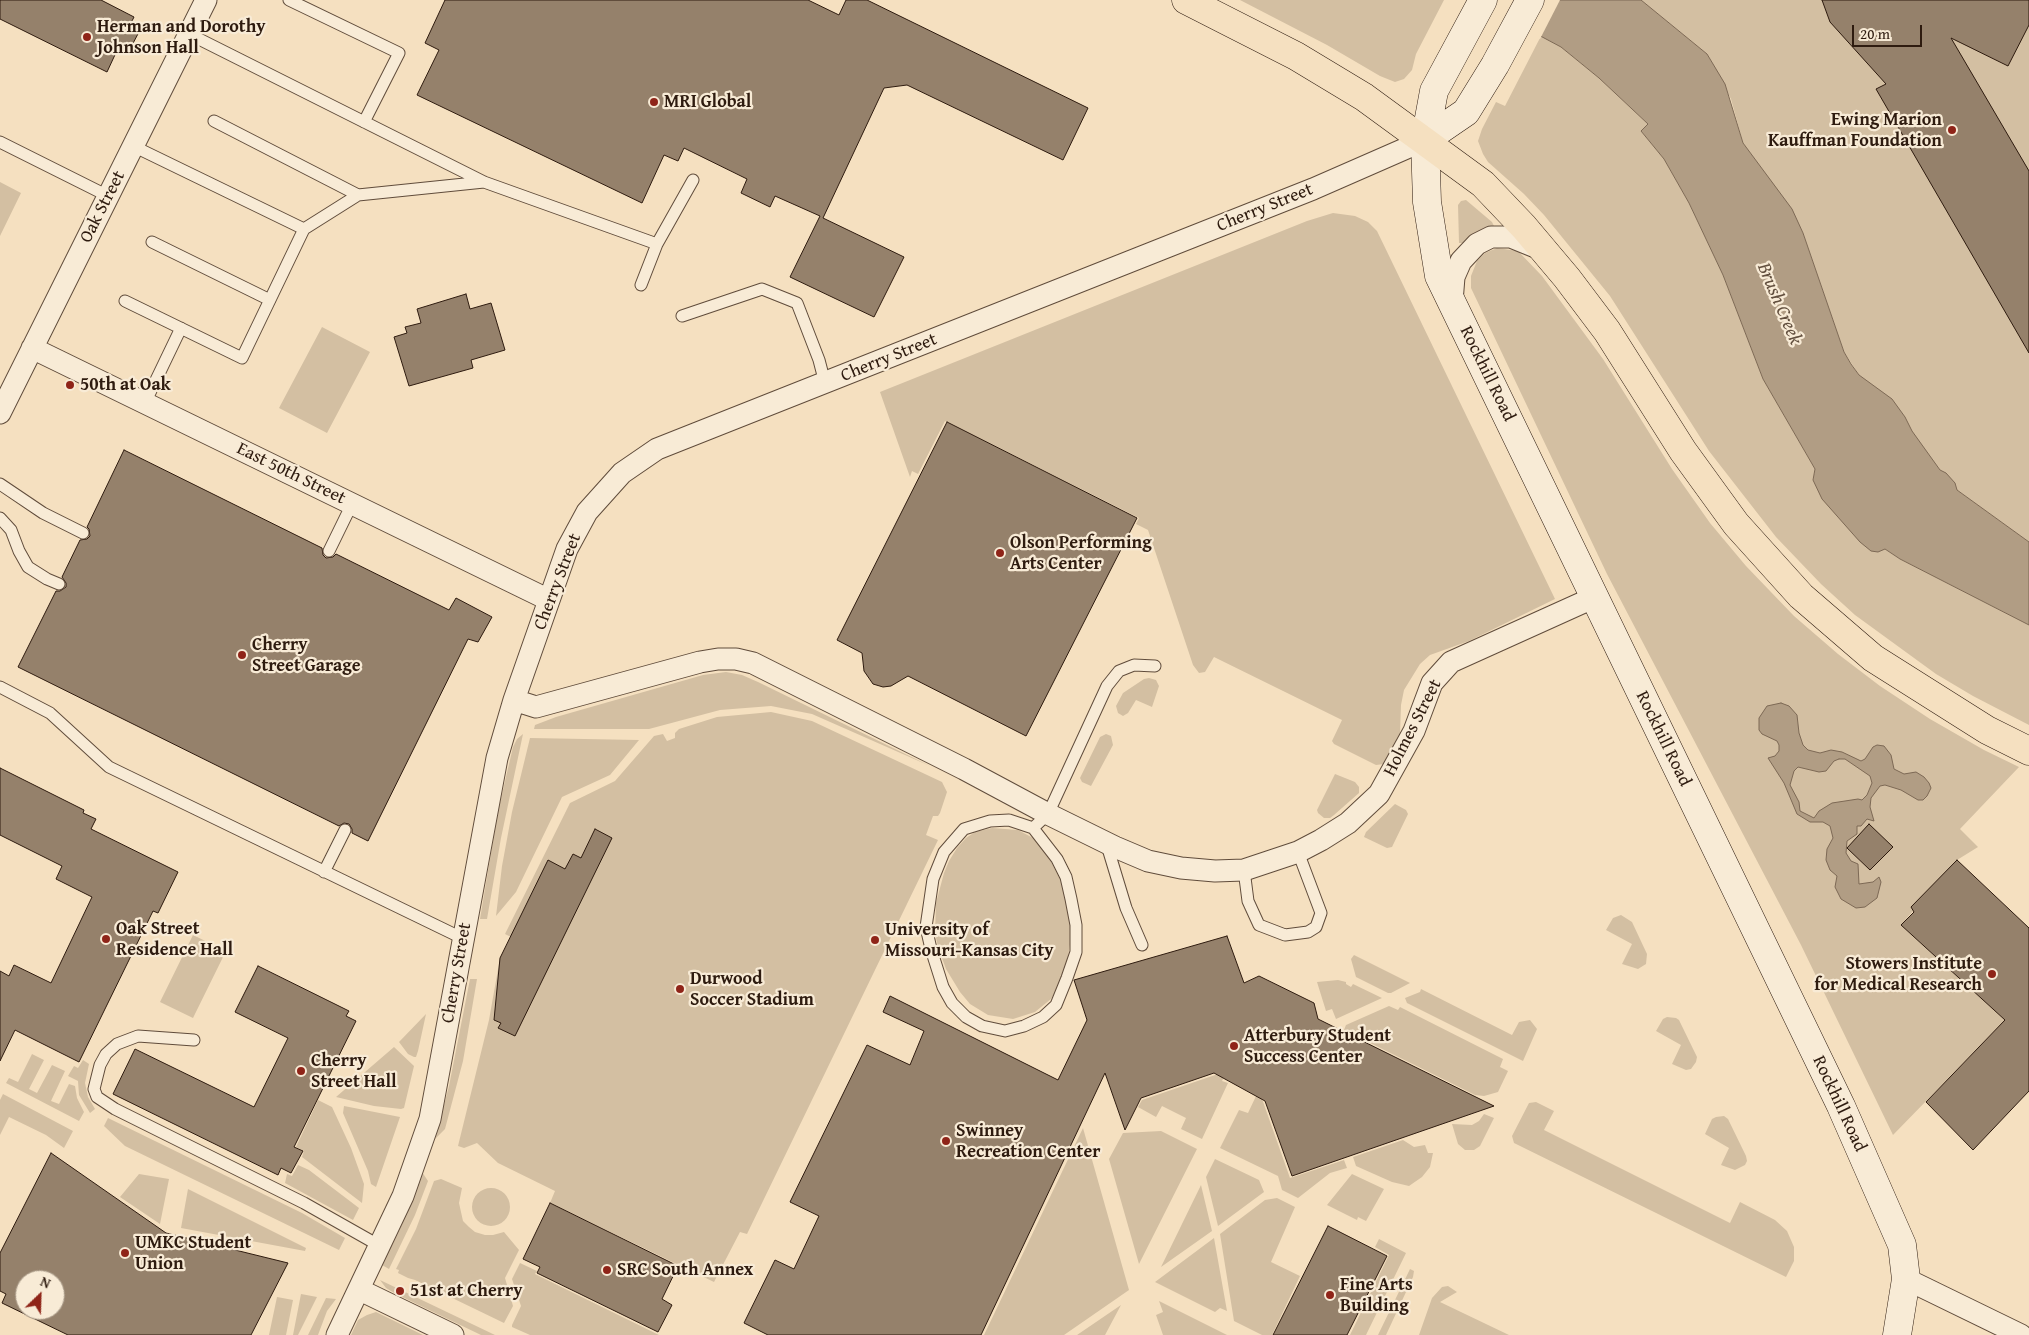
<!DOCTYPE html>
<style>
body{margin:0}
#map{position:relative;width:2029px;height:1335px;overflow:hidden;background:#f5e0c0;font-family:"Gentium Book Plus",serif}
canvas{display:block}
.north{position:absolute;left:15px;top:1270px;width:50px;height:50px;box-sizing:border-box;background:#f8ebd6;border:1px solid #a79886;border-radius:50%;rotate:24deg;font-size:14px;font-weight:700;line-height:20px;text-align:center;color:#2e1b0f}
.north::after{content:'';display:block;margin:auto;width:18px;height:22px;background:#8f2418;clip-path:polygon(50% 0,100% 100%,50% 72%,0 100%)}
.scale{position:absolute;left:1852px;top:25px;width:70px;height:22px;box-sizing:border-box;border:2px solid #2e1b0f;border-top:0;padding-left:6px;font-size:15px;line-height:18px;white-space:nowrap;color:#2e1b0f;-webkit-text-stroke:4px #f8ebd6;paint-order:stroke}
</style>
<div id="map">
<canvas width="2029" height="1335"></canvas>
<div class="north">N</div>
<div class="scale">20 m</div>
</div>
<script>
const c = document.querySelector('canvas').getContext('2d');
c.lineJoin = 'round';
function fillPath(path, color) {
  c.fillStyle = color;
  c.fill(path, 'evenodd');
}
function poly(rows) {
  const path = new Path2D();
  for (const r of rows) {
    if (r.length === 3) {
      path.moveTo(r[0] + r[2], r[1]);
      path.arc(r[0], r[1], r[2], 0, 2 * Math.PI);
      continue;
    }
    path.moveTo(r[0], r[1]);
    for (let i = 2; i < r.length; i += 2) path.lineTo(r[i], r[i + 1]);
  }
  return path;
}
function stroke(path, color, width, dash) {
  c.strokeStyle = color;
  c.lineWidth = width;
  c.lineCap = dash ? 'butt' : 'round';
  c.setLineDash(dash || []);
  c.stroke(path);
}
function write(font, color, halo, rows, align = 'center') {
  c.font = font + ' "Gentium Book Plus",serif';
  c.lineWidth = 4.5;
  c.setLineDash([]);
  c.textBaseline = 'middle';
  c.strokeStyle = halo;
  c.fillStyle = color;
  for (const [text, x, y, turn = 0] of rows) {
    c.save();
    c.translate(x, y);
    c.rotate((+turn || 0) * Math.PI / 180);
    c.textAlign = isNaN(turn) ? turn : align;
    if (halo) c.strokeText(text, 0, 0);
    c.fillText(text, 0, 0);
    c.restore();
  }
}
const green = poly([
 [1240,0,1444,0,1416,54,1412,70,1404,79,1395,82,1380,76,1327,45],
 [1641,0,2029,0,2029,542,1957,490,1859,375,1844,352,1803,233,1743,143,1731,99,1707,54],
 [1541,36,1561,47,1599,78,1648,124,1641,131,1664,159,1689,203,1723,275,1763,379,1815,469,1813,480,1885,549,1900,559,2029,625,2029,725,1973,696,1936,674,1855,615,1821,584,1776,537,1709,451,1610,296,1544,215,1524,194,1488,162,1483,154,1478,141,1482,129,1496,102,1505,106],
 [0,182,21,193,0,236],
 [1466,200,1492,222,1494,226,1463,243,1459,243,1458,205,1461,201],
 [1333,213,1355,216,1368,222,1377,231,1555,599,1469,641,1430,655,1420,664,1404,690,1401,705,1400,734,1384,764,1376,765,1334,744,1332,741,1342,720,1214,657,1205,672,1199,673,1193,665,1148,530,1136,524,1139,518,945,421,918,474,912,471,910,477,880,392,1307,221],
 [1497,248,1518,251,1542,276,1603,359,1672,469,1710,523,1746,566,1794,616,1838,654,1880,686,1930,719,1984,750,2019,767,1960,829,1978,847,1957,860,1901,925,2005,1020,1893,1135,1801,945,1607,574,1471,288,1471,276,1477,261,1485,253],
 [322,327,370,352,327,433,279,408],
 [726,672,742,675,758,682,930,766,812,714,771,706,720,710,649,729,534,729,535,725,556,717,703,675],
 [1149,678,1156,680,1159,686,1152,707,1136,700,1128,713,1123,716,1118,713,1116,706,1123,693,1144,679],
 [771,712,812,721,942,782,947,792,940,813,938,816,933,816,926,835,938,840,747,1234,740,1232,714,1282,550,1203,555,1191,498,1163,477,1143,464,1148,458,1146,489,1020,500,958,511,937,505,934,570,803,615,781,654,736,663,734,667,741,675,738,675,733,679,729,717,717],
 [523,734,501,838,487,919,480,919,498,811,513,747,517,739],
 [1106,734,1111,736,1113,745,1091,786,1082,782,1080,778,1100,737],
 [530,738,639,740,610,775,562,797,516,892,496,916,502,866,512,812],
 [1335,774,1355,782,1359,787,1359,793,1334,815,1330,818,1324,818,1318,813,1317,810],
 [1395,804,1406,810,1408,814,1392,847,1387,848,1364,837,1366,832],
 [992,828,1018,830,1035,839,1049,856,1063,884,1070,918,1071,938,1068,957,1057,989,1051,999,1035,1012,1013,1019,988,1015,970,1004,960,992,946,969,938,947,935,933,936,903,944,873,949,861,957,848,966,838,975,832],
 [1621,915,1632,922,1647,954,1646,964,1638,969,1622,964,1632,944,1606,930,1613,918],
 [193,935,226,951,193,1018,160,1002],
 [1354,955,1410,983,1391,993,1388,993,1356,977,1351,959],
 [470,979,477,979,463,1061,445,1129,435,1139,449,1086],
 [1338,980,1346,982,1346,984,1351,987,1353,984,1382,998,1336,1019,1332,1009,1326,1011,1317,982],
 [1421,989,1512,1035,1519,1022,1530,1020,1537,1029,1523,1061,1407,1003,1405,998,1420,992],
 [1389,1006,1398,1010,1400,1007,1503,1059,1500,1067,1508,1071,1498,1092,1484,1096,1475,1095,1344,1030,1346,1025],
 [426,1014,418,1051,416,1057,414,1057,408,1054,399,1042],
 [1667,1017,1676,1018,1679,1020,1697,1057,1696,1062,1691,1069,1686,1070,1672,1064,1681,1045,1656,1031,1663,1019],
 [394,1047,414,1066,404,1108,401,1109,374,1106,336,1097],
 [32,1054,44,1060,29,1089,37,1093,52,1065,65,1071,51,1101,59,1104,69,1084,75,1086,77,1098,84,1112,79,1121,6,1083,9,1078,18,1082],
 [83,1060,89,1064,85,1083,88,1097,95,1109,90,1113,79,1095,78,1081,68,1076,74,1066,78,1068],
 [1218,1074,1224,1077,1222,1081,1228,1083,1202,1139,1181,1129,1186,1118,1162,1106,1156,1117,1138,1107,1142,1100],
 [3,1094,73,1131,64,1148,46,1135,9,1117,0,1135,0,1100],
 [1257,1094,1261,1096,1290,1178,1344,1160,1347,1168,1330,1173,1298,1198,1282,1190,1278,1176,1220,1148,1239,1110,1248,1113],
 [318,1100,332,1107,351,1148,364,1184,362,1203,302,1157,304,1151,296,1147],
 [1536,1102,1554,1111,1544,1130,1730,1223,1740,1202,1775,1220,1787,1231,1794,1247,1794,1261,1786,1277,1514,1143,1512,1136,1529,1103],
 [344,1106,400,1117,376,1187,371,1184,368,1171,343,1113],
 [1484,1114,1494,1118,1480,1146,1474,1150,1465,1150,1458,1144,1452,1124,1472,1125,1479,1121],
 [1724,1116,1728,1119,1746,1156,1747,1161,1745,1165,1735,1170,1721,1165,1729,1148,1705,1134,1712,1119,1716,1117],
 [108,1118,302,1213,345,1238,339,1250,125,1146,104,1126],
 [1083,1128,1129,1290,1064,1335,984,1335],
 [1161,1131,1197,1149,1139,1264,1109,1159,1123,1133],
 [1403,1140,1414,1147,1425,1145,1428,1153,1433,1153,1430,1167,1422,1177,1409,1186,1392,1182,1356,1166,1353,1157],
 [1215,1159,1259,1180,1264,1192,1218,1226,1206,1177],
 [298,1165,309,1170,359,1208,353,1220,285,1183,287,1174,292,1176],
 [422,1172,428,1181,415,1215,389,1269,382,1265,400,1229],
 [139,1174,169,1179,160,1224,120,1197],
 [1352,1174,1384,1189,1366,1221,1358,1217,1357,1220,1327,1205],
 [441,1179,462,1188,459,1203,463,1221,469,1227,475,1232,485,1235,493,1235,504,1232,519,1250,505,1278,513,1306,504,1323,415,1280,408,1278,398,1273,399,1270,396,1269,416,1229,434,1181],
 [1201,1185,1212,1231,1161,1267],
 [491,1207,19],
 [188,1189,306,1248,305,1251,181,1228],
 [1277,1198,1295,1207,1271,1262,1300,1276,1272,1335,1262,1335,1234,1321,1220,1234,1265,1200],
 [1214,1238,1227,1311,1220,1308,1215,1312,1155,1282],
 [1379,1239,1406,1253,1366,1335,1350,1335,1389,1255,1375,1247],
 [520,1263,537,1271,535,1274,659,1335,530,1335,512,1327,512,1325,521,1306,512,1279],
 [1410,1269,1414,1271,1413,1277,1386,1335,1378,1335],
 [380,1280,495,1335,481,1335,396,1294,386,1288],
 [1448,1286,1457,1292,1440,1302,1509,1335,1419,1335,1432,1298,1442,1287],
 [301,1294,317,1297,298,1335,293,1335],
 [277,1297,293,1300,286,1335,269,1335],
 [326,1298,336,1299,327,1311,318,1335,308,1335],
 [1159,1301,1227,1335,1163,1335,1156,1315,1163,1312],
 [1121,1305,1105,1335,1077,1335],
 [376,1312,423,1335,351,1335,358,1320,367,1315]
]);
const water = poly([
 [1473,0,1641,0,1707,54,1725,84,1743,143,1792,209,1803,233,1844,352,1851,364,1859,375,1892,399,1905,417,1912,431,1940,470,1946,473,1955,483,1957,490,2029,542,2029,625,1900,559,1885,549,1878,552,1871,551,1860,542,1822,499,1813,480,1815,469,1763,379,1723,275,1689,203,1664,159,1641,131,1648,124,1599,78,1561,47,1473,0],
 [1781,703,1789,706,1797,715,1799,733,1803,745,1808,750,1820,753,1831,750,1842,752,1861,761,1865,759,1873,747,1877,745,1884,746,1891,755,1894,769,1904,774,1916,772,1924,777,1929,783,1931,788,1927,796,1923,800,1918,800,1901,790,1885,785,1880,786,1871,798,1870,807,1874,821,1867,819,1861,826,1857,826,1857,834,1847,841,1846,853,1851,861,1858,864,1859,884,1873,882,1879,877,1881,882,1877,898,1865,907,1856,908,1841,899,1835,887,1837,876,1830,870,1826,860,1827,849,1833,838,1830,826,1823,822,1810,822,1797,814,1784,783,1768,758,1775,756,1779,751,1779,745,1777,741,1762,734,1759,730,1759,718,1767,706,1781,703],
 [1839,759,1845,759,1870,776,1872,783,1867,795,1862,800,1858,799,1832,803,1819,811,1814,818,1800,811,1799,802,1790,785,1794,771,1798,767,1819,772,1826,771,1834,761,1839,759]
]);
const pier = poly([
 [1470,0,1560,0,1540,39]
]);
const building = poly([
 [0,0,101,0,134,17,130,25,140,30,130,49,120,44,107,72,0,19,0,0],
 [445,0,808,0,839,15,846,0,867,0,1088,108,1063,160,907,85,884,88,823,218,904,257,874,317,790,277,820,216,775,196,770,207,741,193,747,179,684,148,678,161,664,155,642,203,417,95,439,50,425,43,445,0],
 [1822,0,2029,0,2029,25,2008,66,1951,38,2029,171,2029,353,1876,89,1886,84,1830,22,1822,0],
 [466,294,470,309,491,303,505,350,471,360,473,368,409,386,394,337,407,333,405,327,421,323,417,309,466,294],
 [947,422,1137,518,1026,736,908,676,891,686,883,687,873,684,864,671,862,653,837,640,947,422],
 [124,450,322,548,323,555,326,558,333,557,336,554,449,610,456,598,492,617,478,642,468,639,368,841,352,833,352,829,349,824,344,823,339,826,18,667,56,591,60,591,66,587,66,583,62,577,80,540,87,539,90,536,89,529,87,527,124,450],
 [0,768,84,810,83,813,96,819,91,829,178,872,158,913,153,911,79,1062,15,1030,0,1061,0,971,9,976,14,965,51,983,92,897,56,879,62,866,0,835,0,768],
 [1869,824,1893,847,1870,870,1847,848,1869,824],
 [595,829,612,838,515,1036,498,1028,501,1023,494,1020,500,958,548,860,565,869,573,854,581,858,595,829],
 [1957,860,2029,928,2029,1091,1973,1150,1926,1102,2005,1020,1901,925,1914,912,1911,907,1957,860],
 [1227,936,1244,983,1259,976,1314,1003,1318,1019,1494,1106,1292,1176,1265,1101,1214,1073,1141,1098,1125,1130,1105,1073,981,1335,768,1335,744,1323,775,1260,794,1269,819,1216,790,1202,867,1045,910,1065,924,1031,883,1012,890,996,1058,1080,1087,1020,1074,980,1227,936],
 [258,966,349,1011,346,1016,356,1021,294,1147,303,1151,291,1173,281,1168,278,1175,113,1094,135,1049,254,1107,288,1038,235,1012,258,966],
 [51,1153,166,1233,288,1263,251,1335,68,1335,2,1303,6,1294,0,1291,0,1253,51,1153],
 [25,1280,55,1280,55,1310,25,1310,25,1280],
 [550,1203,678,1266,662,1299,672,1305,658,1332,537,1273,540,1267,523,1259,550,1203],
 [1328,1226,1387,1256,1347,1335,1273,1335,1328,1226]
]);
const service = poly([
 [289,0,399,53,364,122],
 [189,34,484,182,657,244,693,180],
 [214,121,358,195],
 [0,142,108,196],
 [304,229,358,195,484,182],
 [152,242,270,300],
 [641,285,657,244],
 [125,301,242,358,304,229,133,146],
 [682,316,762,289,797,303,819,360,825,383],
 [145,403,181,328],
 [0,484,43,513,83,533],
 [0,518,11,530,19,551,28,567,47,579,59,584],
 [329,551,352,504],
 [0,687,50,713,109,767,464,939],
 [1009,820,1033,828,1057,859,1066,877,1071,899,1076,925,1076,952,1067,978,1056,1005,1043,1017,1024,1026,1005,1031,982,1026,966,1017,952,1003,943,987,931,949,926,927,933,879,944,852,964,829,990,821,1009,820],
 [1033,828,1048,814,1107,686,1119,671,1134,665,1155,666],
 [1106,842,1126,908,1142,945],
 [1244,870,1248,901,1259,925,1285,935,1308,932,1316,927,1321,913,1298,852],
 [324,872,345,830],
 [194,1040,138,1036,117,1044,106,1054,100,1065,94,1089,97,1097,115,1109,304,1203,380,1246]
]);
const minor = poly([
 [1452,302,1454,277,1461,261,1477,244,1491,237,1511,237,1543,250],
 [32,348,549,600],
 [0,413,206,0],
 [514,700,536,707,700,662,718,659,736,659,753,663,964,769,1048,814,1115,847,1148,861,1181,868,1215,871,1244,870,1298,852,1321,840,1348,823,1379,794,1414,731,1432,683,1451,662,1595,597],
 [1906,1279,2021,1335],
 [360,1290,453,1335],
 [337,1335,403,1196,430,1119,497,758,514,700,567,549,587,512,622,473,657,449,1313,189,1425,140]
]);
const secondary = poly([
 [1483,0,1434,91,1425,140,1427,202,1439,276,1841,1106,1902,1245,1906,1279,1897,1335],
 [1425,140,1466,112,1495,65,1530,0]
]);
const trunk = poly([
 [1186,0,1296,56,1364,97,1483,184,1524,227,1567,278,1607,331,1683,451,1736,524,1801,596,1873,658,1987,730,2029,751]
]);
const markers = [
 [87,37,5,"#8f2418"],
 [654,102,5,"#8f2418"],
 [1952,130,5,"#8f2418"],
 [70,385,5,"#8f2418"],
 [1000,553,5,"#8f2418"],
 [242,655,5,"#8f2418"],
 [106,939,5,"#8f2418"],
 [875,940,5,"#8f2418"],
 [1992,974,5,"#8f2418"],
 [680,989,5,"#8f2418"],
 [1234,1046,5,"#8f2418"],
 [301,1071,5,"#8f2418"],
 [946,1141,5,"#8f2418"],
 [125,1253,5,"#8f2418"],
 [607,1270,5,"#8f2418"],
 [400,1291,5,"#8f2418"],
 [1330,1295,5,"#8f2418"]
];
const poiNames = [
 ["Herman and Dorothy",97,27],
 ["Johnson Hall",97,48],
 ["MRI Global",664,102],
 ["Ewing Marion",1942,120,"right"],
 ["Kauffman Foundation",1942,141,"right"],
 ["50th at Oak",80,385],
 ["Olson Performing",1010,543],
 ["Arts Center",1010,564],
 ["Cherry",252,645],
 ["Street Garage",252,666],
 ["Oak Street",116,929],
 ["Residence Hall",116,950],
 ["University of",885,930],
 ["Missouri-Kansas City",885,951],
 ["Stowers Institute",1982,964,"right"],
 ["for Medical Research",1982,985,"right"],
 ["Durwood",690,979],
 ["Soccer Stadium",690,1000],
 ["Atterbury Student",1244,1036],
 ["Success Center",1244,1057],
 ["Cherry",311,1061],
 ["Street Hall",311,1082],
 ["Swinney",956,1131],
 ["Recreation Center",956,1152],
 ["UMKC Student",135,1243],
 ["Union",135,1264],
 ["SRC South Annex",617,1270],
 ["Fine Arts",1340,1285],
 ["Building",1340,1306],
 ["51st at Cherry",410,1291]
];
const streetNames = [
 ["Oak Street",103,207,-63],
 ["Cherry Street",1265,208,-22],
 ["Cherry Street",889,358,-22],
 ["Rockhill Road",1487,374,64],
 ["East 50th Street",291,474,26],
 ["Cherry Street",558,582,-69],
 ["Holmes Street",1413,728,-63],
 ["Rockhill Road",1663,739,64],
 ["Cherry Street",457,973,-80],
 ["Rockhill Road",1839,1104,65]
];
const waterNames = [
 ["Brush Creek",1779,304,67]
];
fillPath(green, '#d3bfa2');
fillPath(water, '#b19d84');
stroke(water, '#7d6955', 1);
fillPath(pier, '#f5e0c0');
fillPath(building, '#95816b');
stroke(building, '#2e1b0f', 1);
stroke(service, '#604c3b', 13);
stroke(minor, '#604c3b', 23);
stroke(secondary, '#2e1b0f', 29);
stroke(trunk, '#2e1b0f', 29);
stroke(service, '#f8ebd6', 11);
stroke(minor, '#f8ebd6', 21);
stroke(secondary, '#f8ebd6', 28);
stroke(trunk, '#f5e0c0', 28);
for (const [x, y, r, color] of markers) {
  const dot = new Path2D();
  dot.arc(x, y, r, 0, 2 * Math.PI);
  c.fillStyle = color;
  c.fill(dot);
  stroke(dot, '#f8ebd6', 2);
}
write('bold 18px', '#2e1b0f', '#f8ebd6', poiNames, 'left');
write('18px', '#2e1b0f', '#f8ebd6', streetNames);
write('italic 19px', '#624f3e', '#f8ebd6', waterNames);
</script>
